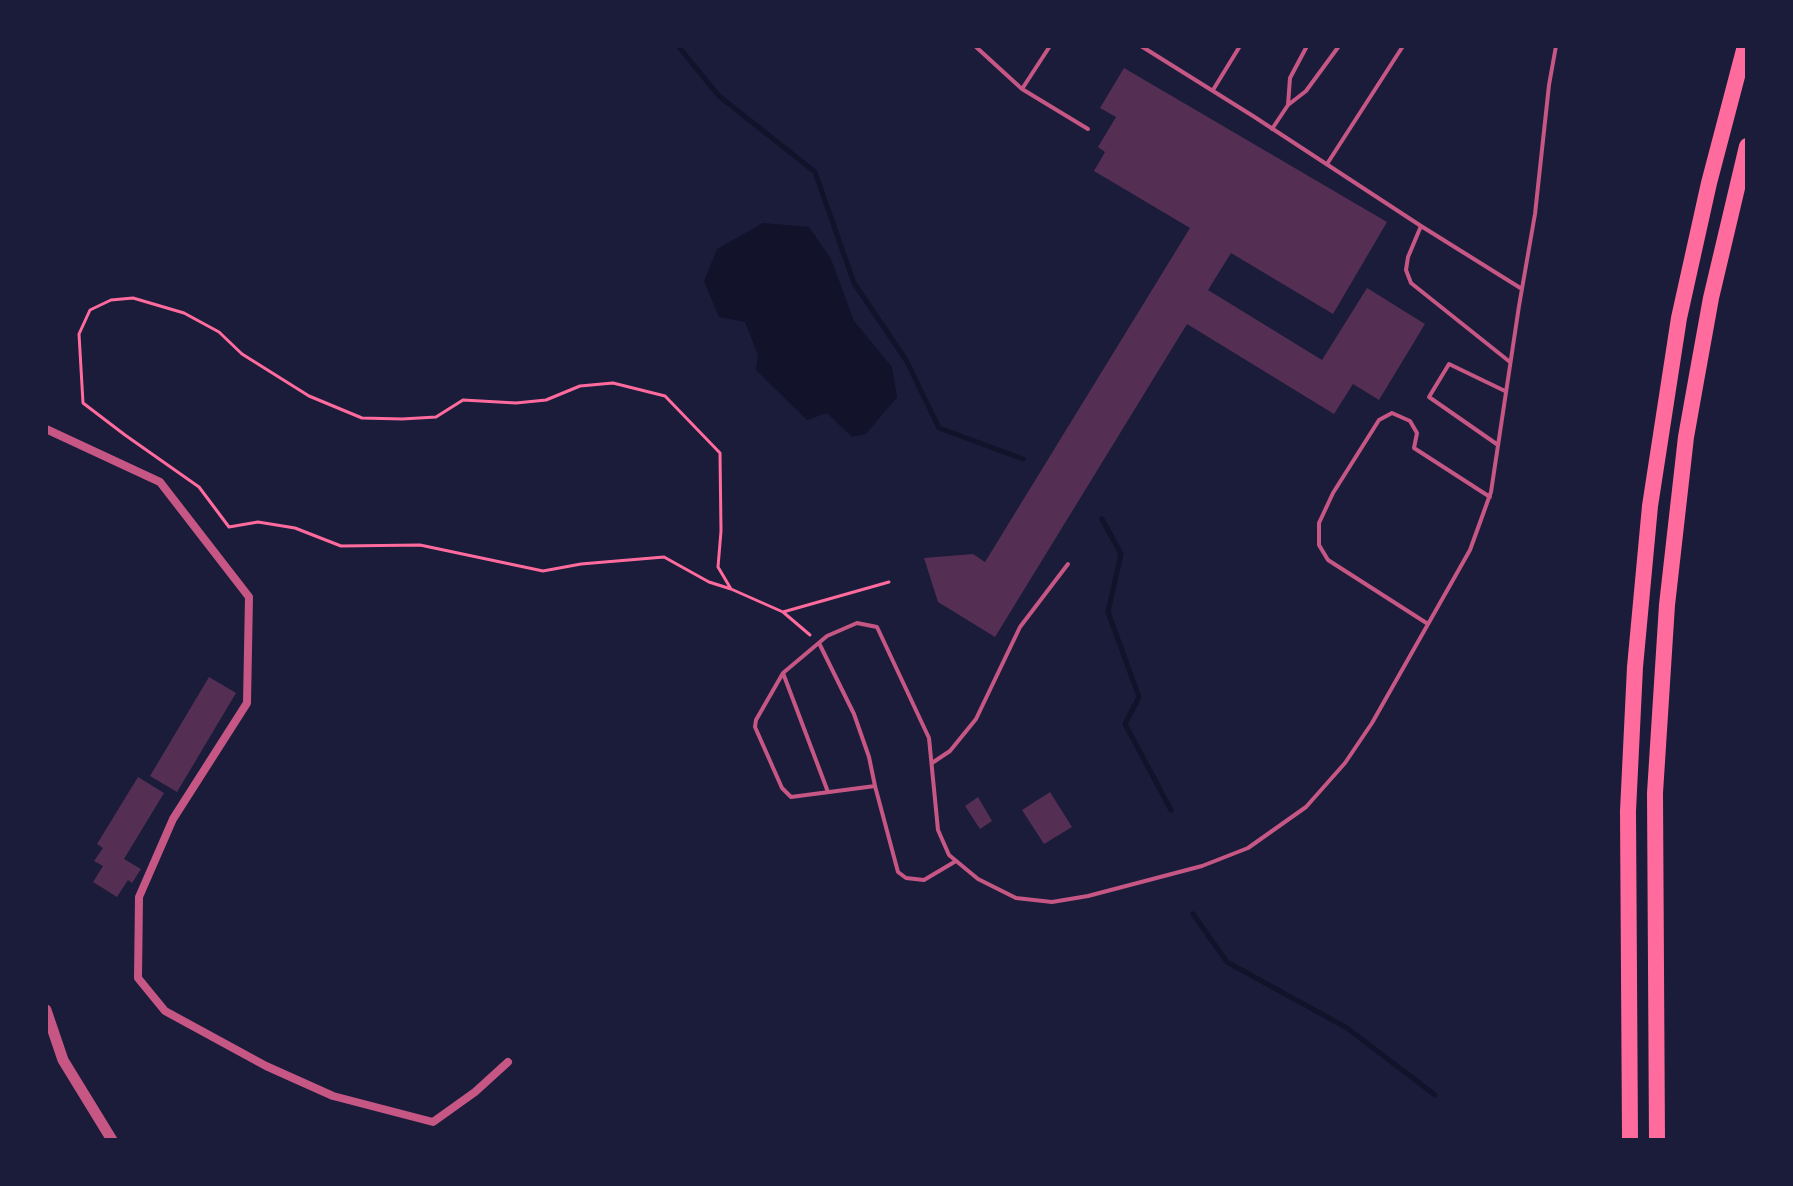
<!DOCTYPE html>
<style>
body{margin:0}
#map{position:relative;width:1793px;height:1186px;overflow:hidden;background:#1b1b3a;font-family:Inter,sans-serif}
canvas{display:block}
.frame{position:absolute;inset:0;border:48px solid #1b1b3a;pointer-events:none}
</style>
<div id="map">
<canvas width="1793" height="1186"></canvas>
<div class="frame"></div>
</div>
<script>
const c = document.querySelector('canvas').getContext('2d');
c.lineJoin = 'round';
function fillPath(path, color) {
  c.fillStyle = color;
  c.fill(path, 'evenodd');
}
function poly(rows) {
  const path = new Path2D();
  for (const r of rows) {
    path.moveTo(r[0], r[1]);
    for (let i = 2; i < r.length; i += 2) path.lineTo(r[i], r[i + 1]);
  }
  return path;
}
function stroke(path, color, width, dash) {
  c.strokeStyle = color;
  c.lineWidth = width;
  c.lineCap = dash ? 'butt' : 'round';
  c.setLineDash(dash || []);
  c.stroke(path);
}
const water = poly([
 [763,223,809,227,831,259,854,321,892,367,897,397,866,434,852,437,827,413,807,420,756,370,758,355,745,322,719,317,704,281,717,249]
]);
const stream = poly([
 [678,46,719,96,815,172,854,283,906,360,939,428,1023,459],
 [1102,519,1121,554,1108,612,1139,697,1125,724,1171,810],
 [1193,914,1227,962,1347,1028,1435,1095]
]);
const building = poly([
 [1124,68,1387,222,1333,314,1231,253,1208,290,1322,360,1367,288,1425,324,1379,400,1353,384,1334,414,1187,324,995,637,938,602,924,558,973,554,985,562,1190,228,1094,171,1105,152,1098,147,1116,117,1100,108],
 [209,677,236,693,177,792,150,776],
 [138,777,164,793,124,859,141,869,132,883,128,880,117,897,93,882,103,866,94,861,103,848,97,844],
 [1050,792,1072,827,1044,844,1022,810],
 [978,797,992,821,980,829,965,806]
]);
const path = poly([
 [731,589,709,582,664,557,581,564,543,571,420,545,341,546,295,528,258,522,229,527,199,487,125,435,83,403,79,334,90,310,111,300,133,298,184,313,219,332,242,354,309,396,362,418,402,419,436,417,463,400,516,403,546,400,580,386,613,383,665,396,720,453,721,531,718,567,731,589,783,612,889,582],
 [783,612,810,635]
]);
const service = poly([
 [975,46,1022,89,1088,129],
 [1141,46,1253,116,1421,226,1522,289],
 [1307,46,1290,78,1288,105,1306,91,1339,46],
 [1022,89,1050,46],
 [1213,90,1240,46],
 [1272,129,1288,105],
 [1327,164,1403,46],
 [1421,226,1408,257,1406,270,1411,283,1510,362],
 [1498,445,1429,397,1449,364,1505,391],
 [1428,624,1328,560,1319,545,1319,523,1333,493,1379,420,1392,413,1410,421,1417,433,1414,448,1490,497],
 [819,643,854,714,869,757,875,786],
 [783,673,828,792],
 [932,763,950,751,976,719,1020,627,1068,564],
 [956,861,924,880,906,878,898,872,875,786,791,797,782,788,755,727,756,720,783,673,827,636,857,623,877,627,929,738,938,830,949,855,978,879,1016,898,1052,902,1088,896,1202,866,1248,848,1306,807,1345,763,1372,723,1470,550,1491,492,1519,306,1535,214,1549,85,1556,46]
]);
const minor = poly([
 [46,429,160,482,249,597,247,703,173,819,139,897,138,978,165,1011,266,1066,333,1096,433,1122,475,1092,508,1062]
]);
const tertiary = poly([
 [46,1010,63,1060,112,1140]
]);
const motorway = poly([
 [1630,1140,1628,811,1635,667,1650,506,1679,318,1709,183,1745,46],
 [1657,1140,1655,793,1667,605,1686,437,1696,381,1711,298,1747,146]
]);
fillPath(water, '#12122b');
stroke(stream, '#12122b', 5);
fillPath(building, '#542f53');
stroke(path, '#ff6b9d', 3);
stroke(service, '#c65784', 4);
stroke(minor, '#c65784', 8);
stroke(tertiary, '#c65784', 11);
stroke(motorway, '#ff6b9d', 16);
</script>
